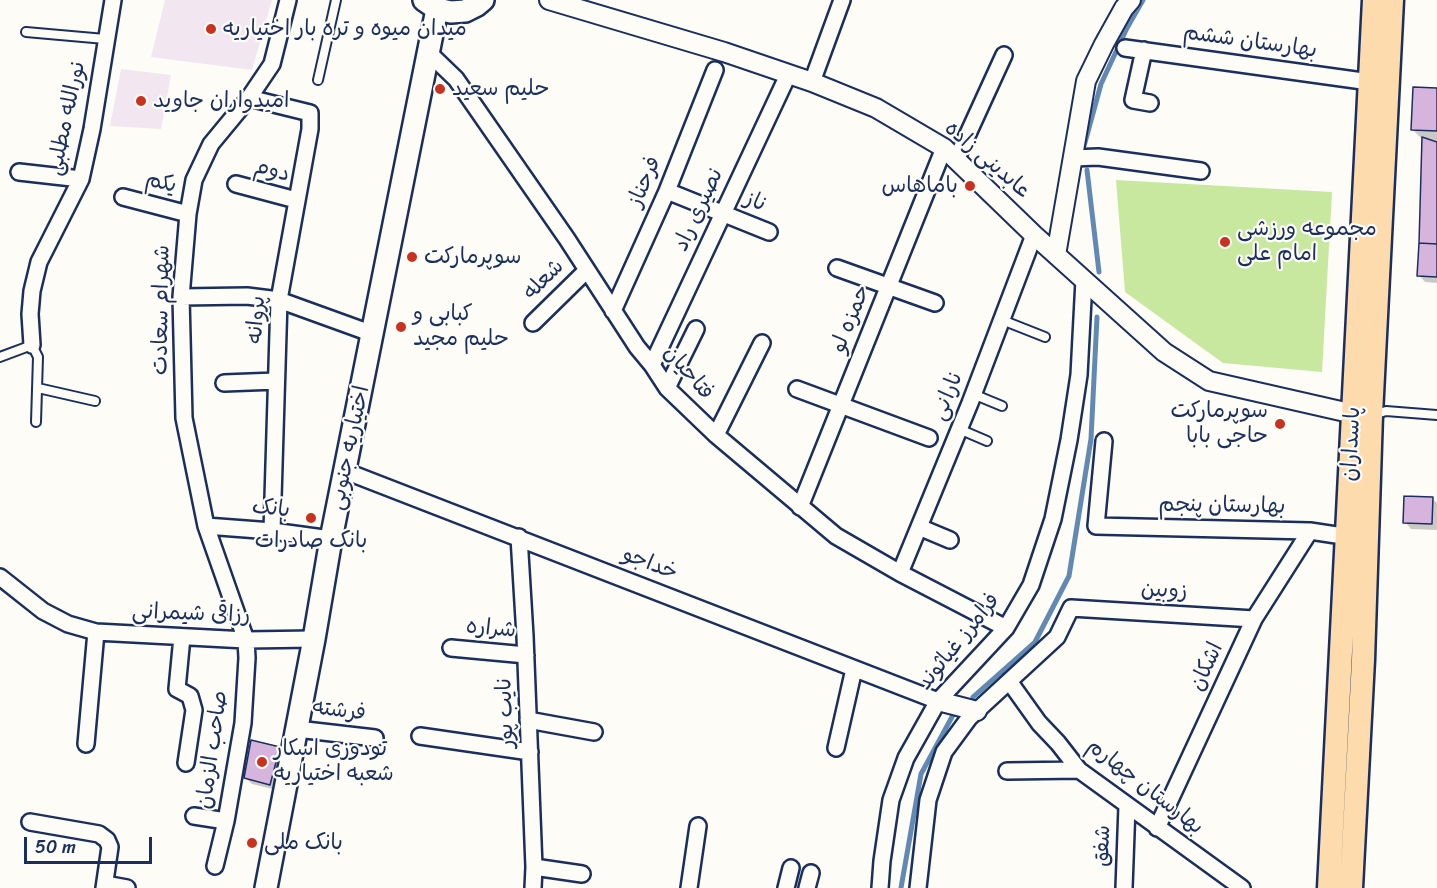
<!DOCTYPE html>
<meta charset="utf-8">
<style>
body{margin:0}
#map{position:relative;width:1437px;height:888px;overflow:hidden;background:#fdfcf7;font-family:Sriracha,sans-serif}
canvas{display:block}
.scale{position:absolute;left:24px;top:837px;width:128px;height:27px;box-sizing:border-box;border:3px solid #1b2f5e;border-top:0;padding-left:8px;font-size:18px;line-height:21px;white-space:nowrap;color:#1b2f5e;-webkit-text-stroke:4px #fdfcf7;paint-order:stroke}
</style>
<div id="map">
<canvas width="1437" height="888"></canvas>
<div class="scale">50 m</div>
</div>
<script>
const c = document.querySelector('canvas').getContext('2d');
c.lineJoin = 'round';
function fillPath(path, color) {
  c.fillStyle = color;
  c.fill(path, 'evenodd');
}
function poly(rows) {
  const path = new Path2D();
  for (const r of rows) {
    path.moveTo(r[0], r[1]);
    for (let i = 2; i < r.length; i += 2) path.lineTo(r[i], r[i + 1]);
  }
  return path;
}
function stroke(path, color, width, dash) {
  c.strokeStyle = color;
  c.lineWidth = width;
  c.lineCap = dash ? 'butt' : 'round';
  c.setLineDash(dash || []);
  c.stroke(path);
}
function write(font, color, halo, rows, align = 'center') {
  c.font = font + ' Sriracha,"Playpen Sans Arabic",sans-serif';
  c.lineWidth = 4.5;
  c.setLineDash([]);
  c.textBaseline = 'middle';
  c.strokeStyle = halo;
  c.fillStyle = color;
  for (const [text, x, y, turn = 0] of rows) {
    c.save();
    c.translate(x, y);
    c.rotate((+turn || 0) * Math.PI / 180);
    c.textAlign = isNaN(turn) ? turn : align;
    if (halo) c.strokeText(text, 0, 0);
    c.fillText(text, 0, 0);
    c.restore();
  }
}
const built = poly([
 [165,0,272,0,252,70,151,57],
 [121,69,171,75,161,129,110,126]
]);
const green = poly([
 [1116,180,1332,192,1322,372,1223,363,1125,292]
]);
const shadow = poly([
 [1437,89,1437,283,1425,282,1419,275,1424,141,1413,130],
 [1433,499,1437,503,1437,530,1411,529,1405,522],
 [280,748,286,755,277,790,252,784,246,778]
]);
const stream = poly([
 [1084,146,1101,84,1127,28,1143,0],
 [1087,170,1099,272],
 [973,697,1035,642,1069,576,1091,439,1097,317],
 [901,888,921,774,953,715]
]);
const building = poly([
 [1413,87,1437,88,1437,131,1411,130,1413,87],
 [1422,137,1437,142,1437,244,1419,243,1422,137],
 [1419,243,1437,244,1437,277,1417,276,1419,243],
 [1404,496,1433,497,1432,524,1403,523,1404,496],
 [251,740,280,747,270,785,244,778,251,740]
]);
const service = poly([
 [26,32,105,39],
 [318,80,336,0],
 [1002,320,1045,337],
 [0,357,32,345,38,357,36,422],
 [38,388,95,401],
 [973,394,1002,406],
 [1373,415,1386,411,1437,415],
 [959,429,987,441]
]);
const minor = poly([
 [1125,48,1377,83],
 [1144,50,1133,100,1150,103],
 [428,52,456,79,567,239,637,347,652,365,667,388,716,435,836,536,900,573,1006,628],
 [812,82,842,0],
 [249,98,310,113,310,129,279,300,272,531],
 [1073,158,1098,157,1201,171],
 [956,160,1004,55],
 [19,172,81,179],
 [236,184,296,200],
 [667,191,769,232],
 [123,197,188,214],
 [837,268,935,303],
 [181,297,247,296,279,300,373,334],
 [613,311,667,191,715,70],
 [533,323,587,270],
 [32,345,30,314,32,291,39,262,81,179,92,129,113,0],
 [652,365,788,75],
 [224,383,276,381],
 [667,388,696,329],
 [797,389,929,438],
 [716,435,762,343],
 [1104,441,1096,526,1310,531,1356,538],
 [345,471,938,701],
 [800,507,944,148],
 [206,526,272,531,331,539],
 [919,527,950,540],
 [519,537,525,636,534,867,533,888],
 [900,573,970,403,1034,235],
 [0,577,43,611,68,624,96,632,246,640,314,639],
 [182,637,177,689,190,696,194,710,186,763],
 [451,648,526,655],
 [1009,681,1039,723,1058,743,1079,770,1242,888],
 [528,720,594,732],
 [297,729,375,738],
 [420,736,530,752],
 [86,744,96,632],
 [836,748,854,669],
 [1007,771,1079,770],
 [194,816,226,821],
 [30,822,99,834,107,840,110,847,104,888],
 [1157,828,1254,619,1310,531],
 [215,866,226,821,243,723,247,658,246,640,206,526,184,418,181,297,188,214,194,180,211,144,249,98,272,64,288,0],
 [534,867,582,874],
 [105,884,127,888],
 [689,888,698,826],
 [786,888,791,868],
 [807,888,811,873],
 [880,888,882,861,891,800,906,758,938,701,1006,628,1031,585,1053,519,1069,440,1079,375,1084,280],
 [918,888,928,800,944,752,969,718,1057,637,1071,608,1254,619],
 [1124,888,1127,806]
]);
const tertiary = poly([
 [549,0,724,52,812,82,876,108,944,148,1034,235,1164,352,1209,381,1354,414],
 [1056,255,1086,81,1104,44,1124,8,1131,0],
 [938,701,977,711]
]);
const secondary = poly([
 [424,0,437,9,451,12,465,11,477,5,483,0],
 [266,888,314,639,331,539,437,9]
]);
const primary = poly([
 [1329,888,1374,0],
 [1351,888,1363,660,1371,415,1392,0]
]);
const markers = [
 [211,29,6,"#c8321e"],
 [440,89,6,"#c8321e"],
 [141,101,6,"#c8321e"],
 [970,186,6,"#c8321e"],
 [1225,242,6,"#c8321e"],
 [412,257,6,"#c8321e"],
 [401,327,6,"#c8321e"],
 [1280,424,6,"#c8321e"],
 [311,518,6,"#c8321e"],
 [262,762,6,"#c8321e"],
 [252,843,6,"#c8321e"]
];
const poiNames = [
 ["میدان میوه و تره بار اختیاریه",223,29],
 ["حلیم سعید",452,89],
 ["امیدواران جاوید",153,101],
 ["باماهاس",958,186,"right"],
 ["مجموعه ورزشی",1237,229],
 ["امام علی",1237,254],
 ["سوپرمارکت",424,257],
 ["کبابی و",413,314],
 ["حلیم مجید",413,339],
 ["سوپرمارکت",1268,411,"right"],
 ["حاجی بابا",1268,436,"right"],
 ["بانک صادرات",311,541,"center"],
 ["تودوزی اسکار",274,749],
 ["شعبه اختیاریه",274,774],
 ["بانک ملی",264,843]
];
const streetNames = [
 ["بهارستان ششم",1250,42,8],
 ["نورالله مطلبی",67,118,-78],
 ["عابدینی زاده",987,160,41],
 ["دوم",272,171,15],
 ["فرحناز",645,182,-67],
 ["یکم",161,183,14],
 ["ناز",755,202,23],
 ["نصیری راد",699,210,-65],
 ["شعله",544,280,-45],
 ["شهرام سعادت",162,310,-89],
 ["حمزه لو",851,319,-68],
 ["پروانه",257,320,-86],
 ["فتاحیان",688,373,49],
 ["نارانی",948,396,-68],
 ["پاسداران",1352,444,-87],
 ["اختیاریه جنوبی",350,448,-78],
 ["بهارستان پنجم",1222,506,1],
 ["بانک",271,509,6],
 ["خداجو",650,564,21],
 ["زوبین",1164,591,3],
 ["رزاقی شیمرانی",191,614,2],
 ["شراره",491,629,5],
 ["فرامرز غیاثوند",959,642,-51],
 ["اشکان",1207,667,-65],
 ["فرشته",339,711,7],
 ["نایب پور",506,713,-92],
 ["صاحب الزمان",213,750,-82],
 ["بهارستان چهارم",1145,787,38],
 ["شفق",1103,846,-88]
];
fillPath(built, '#f2e6f0');
fillPath(green, '#c8e8a0');
fillPath(shadow, '#0003');
stroke(stream, '#6189b4', 5);
fillPath(building, '#d7b4de');
stroke(building, '#1b2f5e', 1.5);
stroke(service, '#1b2f5e', 12);
stroke(minor, '#1b2f5e', 20);
stroke(tertiary, '#1b2f5e', 22);
stroke(secondary, '#1b2f5e', 26);
stroke(primary, '#1b2f5e', 27);
stroke(service, '#fdfcf7', 8);
stroke(minor, '#fdfcf7', 15);
stroke(tertiary, '#fdfcf7', 18);
stroke(secondary, '#fdfcf7', 21);
stroke(primary, '#fedbac', 22);
for (const [x, y, r, color] of markers) {
  const dot = new Path2D();
  dot.arc(x, y, r, 0, 2 * Math.PI);
  c.fillStyle = color;
  c.fill(dot);
  stroke(dot, '#fdfcf7', 2);
}
write('22px', '#1b2f5e', '#fdfcf7', poiNames, 'left');
write('22px', '#1b2f5e', '#fdfcf7', streetNames);
</script>
